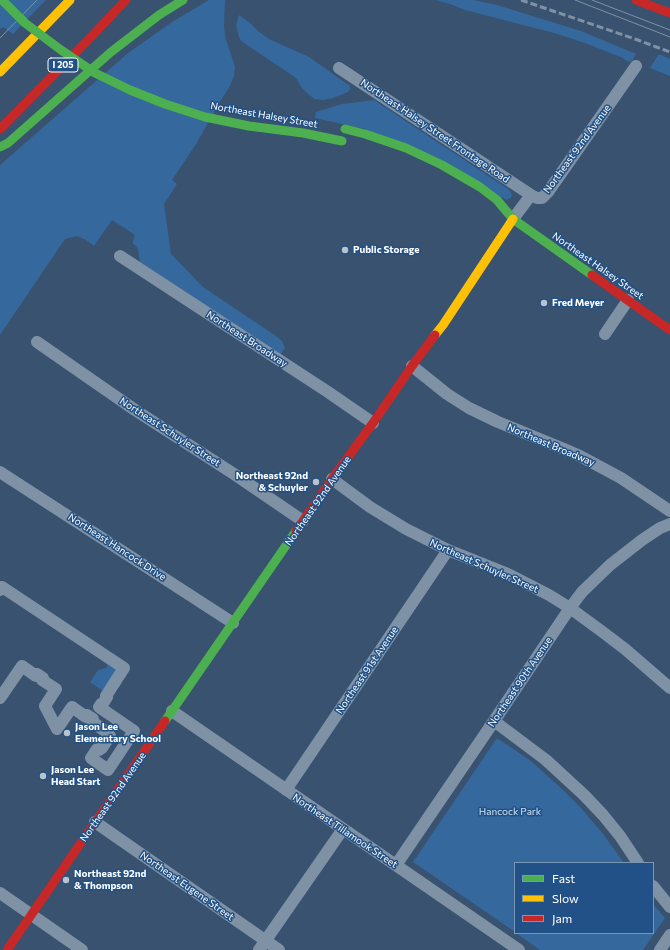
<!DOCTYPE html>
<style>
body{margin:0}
#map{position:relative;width:670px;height:950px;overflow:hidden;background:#38526f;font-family:Commissioner,sans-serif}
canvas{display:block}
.legend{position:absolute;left:514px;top:862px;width:140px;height:72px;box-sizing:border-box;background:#215186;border:1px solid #7a97b6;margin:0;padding:5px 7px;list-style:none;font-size:12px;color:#fff}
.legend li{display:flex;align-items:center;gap:8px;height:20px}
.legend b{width:20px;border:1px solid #7a97b6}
</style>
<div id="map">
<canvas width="670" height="950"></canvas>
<ul class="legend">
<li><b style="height:5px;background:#4caf50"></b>Fast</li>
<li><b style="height:5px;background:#ffc107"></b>Slow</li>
<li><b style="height:5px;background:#c62828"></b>Jam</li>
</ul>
</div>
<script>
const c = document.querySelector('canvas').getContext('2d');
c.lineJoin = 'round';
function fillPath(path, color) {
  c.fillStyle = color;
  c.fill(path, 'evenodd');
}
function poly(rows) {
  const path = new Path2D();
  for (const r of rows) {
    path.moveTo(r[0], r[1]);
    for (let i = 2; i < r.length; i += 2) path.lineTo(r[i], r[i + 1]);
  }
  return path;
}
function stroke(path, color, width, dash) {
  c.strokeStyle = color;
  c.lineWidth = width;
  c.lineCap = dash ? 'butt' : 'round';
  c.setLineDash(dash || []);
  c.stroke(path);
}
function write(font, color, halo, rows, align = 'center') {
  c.font = font + ' Commissioner,sans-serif';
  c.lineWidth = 3;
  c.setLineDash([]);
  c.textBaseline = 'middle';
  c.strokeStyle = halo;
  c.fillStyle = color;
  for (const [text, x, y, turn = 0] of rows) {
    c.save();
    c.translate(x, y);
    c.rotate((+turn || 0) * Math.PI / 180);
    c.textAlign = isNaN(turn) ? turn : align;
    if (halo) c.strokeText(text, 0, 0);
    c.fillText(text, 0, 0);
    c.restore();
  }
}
const green = poly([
 [0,0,46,0,13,34,3,27,0,29],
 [209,0,225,0,224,26,225,36,235,67,234,76,230,86,221,100,196,144,172,180,177,184,164,204,171,254,203,287,276,336,282,341,285,348,280,355,140,262,138,250,136,246,133,244,133,241,135,235,112,220,94,246,86,240,77,236,65,239,0,335,0,165,128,53,175,20],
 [436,0,474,0,497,5,581,31,636,54,632,61,629,62,625,60,623,58,585,43,554,33,465,10,450,4],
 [239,15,250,23,258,31,269,39,309,57,350,86,350,89,348,92,333,98,323,100,315,99,309,95,302,88,296,78,241,41,239,37,236,25],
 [658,55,661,55,670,59,670,76,650,68],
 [374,100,508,189,511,192,512,196,510,199,509,198,507,200,365,129,315,118,316,112,342,104],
 [108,664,117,670,103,691,90,682,98,670,106,668],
 [497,738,531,761,562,789,580,807,604,835,624,863,515,863,515,932,413,862],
 [653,904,665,918,643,950,540,950,516,933,653,933]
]);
const street = poly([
 [339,68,531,195,537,198,542,198,548,192,636,66],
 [513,219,531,195],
 [120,256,328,392,373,423],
 [605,334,628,300],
 [37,342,135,410,234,474,303,521],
 [412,366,447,394,469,408,498,422,564,449,580,456,621,478,670,511],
 [0,472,233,623],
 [332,479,370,507,406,529,448,550,508,574,549,595,570,608,604,633,625,649,670,688],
 [0,590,2,587,124,668,106,696,107,697,102,705,101,704,99,707,134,731,108,770,91,758,97,749,99,750,102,748,110,736,107,734,108,733,91,721,93,719,87,715,86,717,72,707,57,729,45,706,56,689,42,680,43,678,37,674,36,676,22,666,0,698],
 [172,711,519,950],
 [494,721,546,760,584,795,603,815,620,836,638,863],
 [286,790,448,550],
 [95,822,279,950],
 [396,865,494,721,570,608,582,592,610,565,642,540,660,528,670,524],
 [653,886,670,907],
 [0,893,82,950],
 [259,950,343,829],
 [660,950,670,935]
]);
const fast = poly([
 [345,129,365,134,406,148,442,165,480,187,497,200,513,219,592,275],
 [0,147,8,143,111,52,159,15,183,0],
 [165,721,296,531]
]);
const slow = poly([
 [0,72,70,0],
 [435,335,443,325,513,219]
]);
const jam = poly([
 [636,0,670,13],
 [0,129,89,39,126,0],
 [592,275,670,330],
 [296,531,332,479,373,423,412,366,435,335],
 [7,950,165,721]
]);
const tram = poly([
 [575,0,670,37],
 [592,0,670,30],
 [0,38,37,0]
]);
const rail = poly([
 [521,0,635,39,670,52]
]);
const fastBridge = poly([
 [2,0,25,23,61,50,95,73,130,90,165,104,205,117,249,126,303,133,342,141]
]);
const markers = [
 [345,250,4,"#b9c2cd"],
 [544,303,4,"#b9c2cd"],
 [316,482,4,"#b9c2cd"],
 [67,733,4,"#b9c2cd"],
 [43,776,4,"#b9c2cd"],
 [66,880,4,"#b9c2cd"]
];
const shields = [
 [63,65,30]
];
const shieldNames = [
 ["I 205",63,65]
];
const streetNames = [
 ["Northeast Halsey Street",264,115,10],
 ["Northeast Halsey Street Frontage Road",435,131,34],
 ["Northeast 92nd Avenue",577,149,-54],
 ["Northeast Halsey Street",598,266,35],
 ["Northeast Broadway",247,339,33],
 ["Northeast Schuyler Street",170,432,33],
 ["Northeast Broadway",551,445,23],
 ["Northeast 92nd Avenue",318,501,-55],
 ["Northeast Hancock Drive",117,547,33],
 ["Northeast Schuyler Street",484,566,24],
 ["Northeast 91st Avenue",367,670,-56],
 ["Northeast 90th Avenue",520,682,-56],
 ["Northeast 92nd Avenue",113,797,-55],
 ["Northeast Tillamook Street",345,831,34],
 ["Northeast Eugene Street",187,886,35]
];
const poiNames = [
 ["Public Storage",353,250],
 ["Fred Meyer",552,303],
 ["Northeast 92nd",308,476,"right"],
 ["& Schuyler",308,488,"right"],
 ["Jason Lee",75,727],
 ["Elementary School",75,739],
 ["Jason Lee",51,770],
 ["Head Start",51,782],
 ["Northeast 92nd",74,874],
 ["& Thompson",74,886]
];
const parkNames = [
 ["Hancock Park",510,812]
];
fillPath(green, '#35689d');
stroke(street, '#7f91a5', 12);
stroke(fast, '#4caf50', 9);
stroke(slow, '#ffc107', 9);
stroke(jam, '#c62828', 9);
stroke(tram, '#7f91a4', 1);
stroke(rail, '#7f91a4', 3, [7, 3]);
stroke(fastBridge, '#4caf50', 9);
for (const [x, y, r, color] of markers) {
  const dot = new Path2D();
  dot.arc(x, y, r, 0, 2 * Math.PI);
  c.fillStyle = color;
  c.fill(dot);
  stroke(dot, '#215186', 1.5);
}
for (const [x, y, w] of shields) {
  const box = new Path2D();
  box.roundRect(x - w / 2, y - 7, w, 14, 3);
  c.fillStyle = '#215186';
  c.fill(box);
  stroke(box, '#fff', 1);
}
write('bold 9px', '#fff', null, shieldNames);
write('10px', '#fff', '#215186', streetNames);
write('bold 10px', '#fff', '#215186', poiNames, 'left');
write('10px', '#cfe3f7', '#215186', parkNames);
</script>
